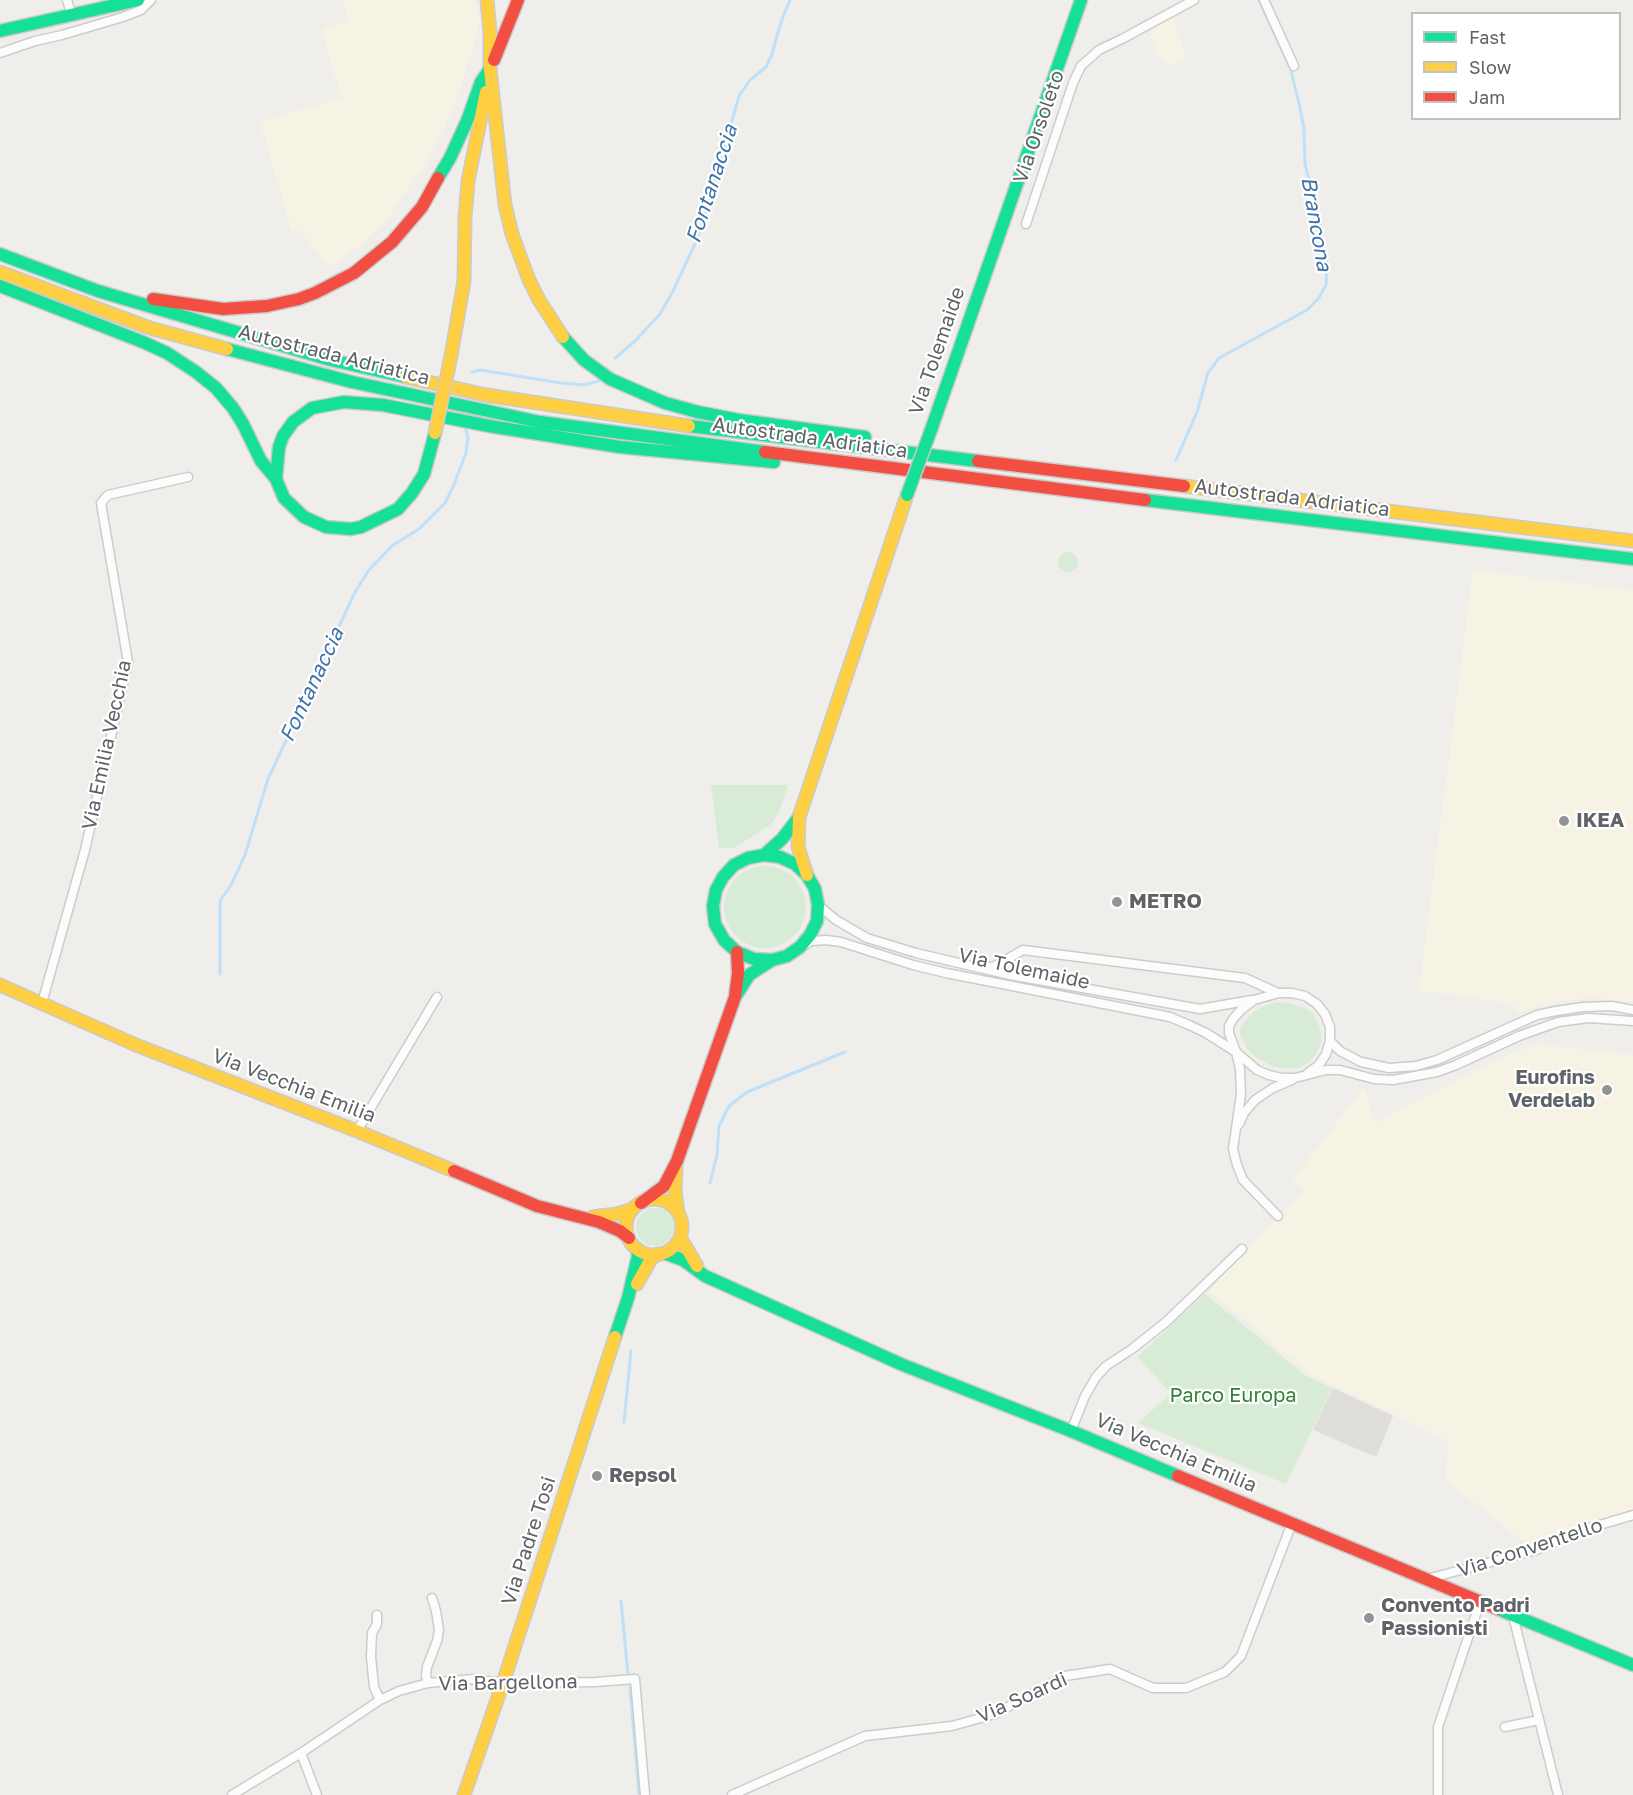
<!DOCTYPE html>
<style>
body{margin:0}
#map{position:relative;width:1633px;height:1795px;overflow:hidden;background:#efeeea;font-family:"Golos Text",sans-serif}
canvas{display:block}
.legend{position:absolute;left:1411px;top:12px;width:210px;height:108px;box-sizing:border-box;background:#fff;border:2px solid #bfc1c3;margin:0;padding:8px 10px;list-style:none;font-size:18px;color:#5f6368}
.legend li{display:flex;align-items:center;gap:12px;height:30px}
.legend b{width:30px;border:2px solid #bfc1c3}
</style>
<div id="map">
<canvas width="1633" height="1795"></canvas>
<ul class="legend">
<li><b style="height:8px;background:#16e098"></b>Fast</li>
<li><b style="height:8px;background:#ffcf43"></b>Slow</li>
<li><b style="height:8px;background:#f24e42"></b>Jam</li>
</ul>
</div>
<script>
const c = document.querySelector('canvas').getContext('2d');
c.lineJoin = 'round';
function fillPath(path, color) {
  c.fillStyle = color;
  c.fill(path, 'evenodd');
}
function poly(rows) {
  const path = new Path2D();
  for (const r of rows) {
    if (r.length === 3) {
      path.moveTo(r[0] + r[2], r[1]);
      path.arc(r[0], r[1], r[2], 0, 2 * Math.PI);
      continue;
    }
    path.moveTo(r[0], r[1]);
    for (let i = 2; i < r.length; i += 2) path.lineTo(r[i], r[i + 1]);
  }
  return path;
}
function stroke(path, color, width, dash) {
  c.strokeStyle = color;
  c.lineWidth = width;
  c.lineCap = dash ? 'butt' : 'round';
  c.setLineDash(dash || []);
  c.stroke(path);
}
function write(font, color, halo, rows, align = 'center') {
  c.font = font + ' "Golos Text",sans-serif';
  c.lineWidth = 4.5;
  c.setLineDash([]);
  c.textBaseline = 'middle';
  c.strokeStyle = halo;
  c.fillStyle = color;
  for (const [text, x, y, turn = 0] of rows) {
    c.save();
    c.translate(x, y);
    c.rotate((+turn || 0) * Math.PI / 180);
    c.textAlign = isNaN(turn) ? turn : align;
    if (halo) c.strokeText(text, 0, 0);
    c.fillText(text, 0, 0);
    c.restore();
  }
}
const commercial = poly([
 [343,0,476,0,480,23,461,87,445,127,427,161,388,218,359,246,330,266,298,229,292,231,260,122,341,98,322,29,349,21],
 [1173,15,1186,61,1166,66,1164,58,1157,59,1149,27],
 [1473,570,1633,590,1633,1002,1595,998,1559,1001,1515,1013,1513,1004,1419,990],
 [1535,1044,1633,1055,1633,1511,1527,1544,1446,1480,1448,1441,1309,1373,1209,1291,1278,1216,1306,1190,1292,1181,1364,1087,1375,1123,1488,1064]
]);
const industrial = poly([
 [1333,1388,1393,1416,1376,1457,1313,1430]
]);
const green = poly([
 [1068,562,10],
 [711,785,788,785,779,812,770,825,734,848,719,848],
 [765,907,41],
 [1283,1002,1303,1007,1312,1013,1318,1022,1321,1033,1321,1043,1316,1054,1309,1062,1300,1067,1289,1069,1272,1066,1257,1058,1247,1049,1240,1034,1241,1027,1245,1021,1256,1010,1273,1003],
 [655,1227,19],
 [1205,1294,1305,1375,1332,1388,1286,1484,1138,1423,1171,1393,1137,1357]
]);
const stream = poly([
 [615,358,635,341,660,314,673,291,695,244,706,213,739,96,750,80,766,67,772,54,781,22,790,0],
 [472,372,480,370,561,383,584,385,599,381],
 [1176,460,1197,412,1208,373,1219,358,1307,310,1318,299,1326,285,1327,264,1319,219,1305,164,1304,129,1299,103,1290,67,1259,0],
 [220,974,220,901,231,885,245,855,268,779,355,592,369,570,393,545,419,529,445,503,453,487,466,453,468,437,465,428],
 [710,1183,717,1155,719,1126,729,1106,747,1092,845,1052],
 [624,1422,631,1351],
 [621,1601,628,1674],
 [630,1687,639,1793]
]);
const street = poly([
 [67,0,72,16],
 [1264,0,1294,66],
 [0,53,35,41,62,35,123,17,141,10,151,0],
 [1026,224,1073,83,1081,66,1099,50,1122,39,1194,0],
 [818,905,836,920,867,938,916,953,1010,975,1200,1009,1252,1000],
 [803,946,811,941,826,940,841,942,913,965,946,973,1170,1017,1189,1025,1206,1033,1236,1052,1240,1069,1241,1094,1233,1149,1237,1165,1243,1180,1278,1216],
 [985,968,995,966,1023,950,1245,978,1278,993],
 [42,1003,85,850,128,662,101,503,108,495,188,477],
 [1330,1041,1340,1051,1361,1062,1389,1068,1416,1066,1437,1060,1537,1015,1556,1011,1583,1007,1612,1006,1633,1010],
 [1308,1073,1319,1065,1326,1054,1330,1041,1330,1027,1325,1014,1317,1004,1305,996,1292,993,1279,993,1254,1000,1241,1010,1233,1019,1229,1026,1229,1033,1236,1052,1257,1070,1269,1075,1282,1078,1295,1078,1326,1070,1340,1070,1374,1079,1393,1080,1437,1072,1456,1065,1519,1036,1558,1022,1588,1018,1633,1021],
 [1239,1124,1244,1113,1255,1100,1273,1088,1292,1080],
 [357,1131,437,997],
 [1071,1431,1085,1396,1096,1377,1106,1366,1132,1349,1166,1322,1242,1249],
 [1427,1579,1536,1550,1593,1527,1633,1515],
 [377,1615,377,1624,372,1633,371,1657,374,1687,380,1700],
 [1513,1616,1558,1795],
 [428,1683,426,1676,427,1667,437,1641,439,1630,436,1611,432,1598],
 [1505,1727,1539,1720],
 [301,1753,317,1795],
 [232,1795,301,1753,380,1700,399,1691,428,1683,473,1679,503,1683,595,1682,635,1679,645,1795],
 [732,1795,865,1736,952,1726,995,1714,1065,1676,1110,1669,1153,1688,1186,1688,1225,1672,1241,1656,1292,1523],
 [1438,1795,1438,1727,1480,1602]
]);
const fast = poly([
 [0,31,138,0],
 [438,178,450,158,467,121,481,82,490,69],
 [0,254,98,291,331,360,406,377],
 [0,286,143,342,167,353,196,372,216,388,233,408,243,424,261,461,276,479,284,498,304,517,326,527,351,529,361,527,398,509,412,493,424,474,435,433],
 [563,337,584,360,610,379,665,403,698,412,739,420,865,437],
 [227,349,352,382,540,422,765,452],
 [689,426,978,461],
 [931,430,1081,0],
 [276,479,279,447,283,436,293,422,312,408,344,402,383,405,489,426,620,447,774,462],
 [1145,500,1633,559],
 [764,855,780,857,795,864,807,875,815,889,818,905,817,921,810,935,800,947,787,956,772,960,754,959,737,952,724,940,715,924,713,906,716,890,723,877,734,865,748,858,764,855,782,839,799,817],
 [737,994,749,975,772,960],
 [664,1253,683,1260,705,1276,903,1365,1071,1431,1178,1476],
 [615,1337,628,1298,638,1256,637,1249],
 [1498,1609,1633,1665]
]);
const slow = poly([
 [487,0,490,32,490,69,505,205,512,234,529,280,539,300,563,337],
 [0,272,150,328,227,349],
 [451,356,464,281,465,218,468,181,486,92],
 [406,377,486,395,689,426],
 [1184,486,1633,541],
 [807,875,798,847,799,817,907,495],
 [0,985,136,1045,357,1131,454,1171],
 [676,1168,675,1191,678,1213],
 [654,1227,28],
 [592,1217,617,1214,633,1209],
 [680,1237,697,1266],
 [637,1284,651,1259,658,1254],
 [464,1795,503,1683,615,1337]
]);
const jam = poly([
 [494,60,518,0],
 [153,299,223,309,267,306,299,299,315,293,354,273,392,242,422,207,438,178],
 [765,452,1145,500],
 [978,461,1184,486],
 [454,1171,537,1206,599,1222,620,1231,629,1238],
 [641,1203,664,1186,677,1161,735,997,738,973,737,952],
 [1178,1476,1498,1609]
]);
const fastBridge = poly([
 [907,495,931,430]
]);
const slowBridge = poly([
 [435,433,451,356]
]);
const markers = [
 [1564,821,6,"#919496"],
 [1117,902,6,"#919496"],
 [1607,1090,6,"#919496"],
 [597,1476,6,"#919496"],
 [1369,1618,6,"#919496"]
];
const streetNames = [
 ["Via Orsoleto",1039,127,-71],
 ["Via Tolemaide",937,351,-71],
 ["Autostrada Adriatica",334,355,14],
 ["Autostrada Adriatica",810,438,8],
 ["Autostrada Adriatica",1292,498,7],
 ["Via Emilia Vecchia",107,745,-78],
 ["Via Tolemaide",1024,969,12],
 ["Via Vecchia Emilia",294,1086,21],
 ["Via Vecchia Emilia",1176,1453,23],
 ["Via Padre Tosi",529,1541,-72],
 ["Via Conventello",1530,1548,-18],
 ["Via Bargellona",508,1683,-1],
 ["Via Soardi",1022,1698,-24]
];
const poiNames = [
 ["IKEA",1576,821],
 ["METRO",1129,902],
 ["Eurofins",1595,1078,"right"],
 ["Verdelab",1595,1101,"right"],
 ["Repsol",609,1476],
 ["Convento Padri",1381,1606],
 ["Passionisti",1381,1629]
];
const parkNames = [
 ["Parco Europa",1233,1396]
];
const waterNames = [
 ["Fontanaccia",712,184,-72],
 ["Brancona",1316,224,80],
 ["Fontanaccia",312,685,-65]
];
fillPath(commercial, '#f7f3e4');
fillPath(industrial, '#dfddda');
fillPath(green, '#d8ebd6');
stroke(stream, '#bfe0f9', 3);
stroke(street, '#cbcccc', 11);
stroke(fast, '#cacacb', 15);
stroke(slow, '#cacacb', 15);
stroke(jam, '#cacacb', 15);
stroke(street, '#fdfcfc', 8);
stroke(fast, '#16e098', 12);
stroke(slow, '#ffcf43', 12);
stroke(jam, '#f24e42', 12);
stroke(fastBridge, '#cacacb', 15, []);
stroke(slowBridge, '#cacacb', 15, []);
stroke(fastBridge, '#16e098', 12);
stroke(slowBridge, '#ffcf43', 12);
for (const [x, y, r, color] of markers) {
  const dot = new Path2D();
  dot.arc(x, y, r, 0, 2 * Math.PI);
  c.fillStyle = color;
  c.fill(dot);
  stroke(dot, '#fff', 2);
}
write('20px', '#5f6368', '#fff', streetNames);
write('bold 20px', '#5f6368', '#fff', poiNames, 'left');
write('20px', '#348238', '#fff', parkNames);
write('italic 21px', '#4174aa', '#fff', waterNames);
</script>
